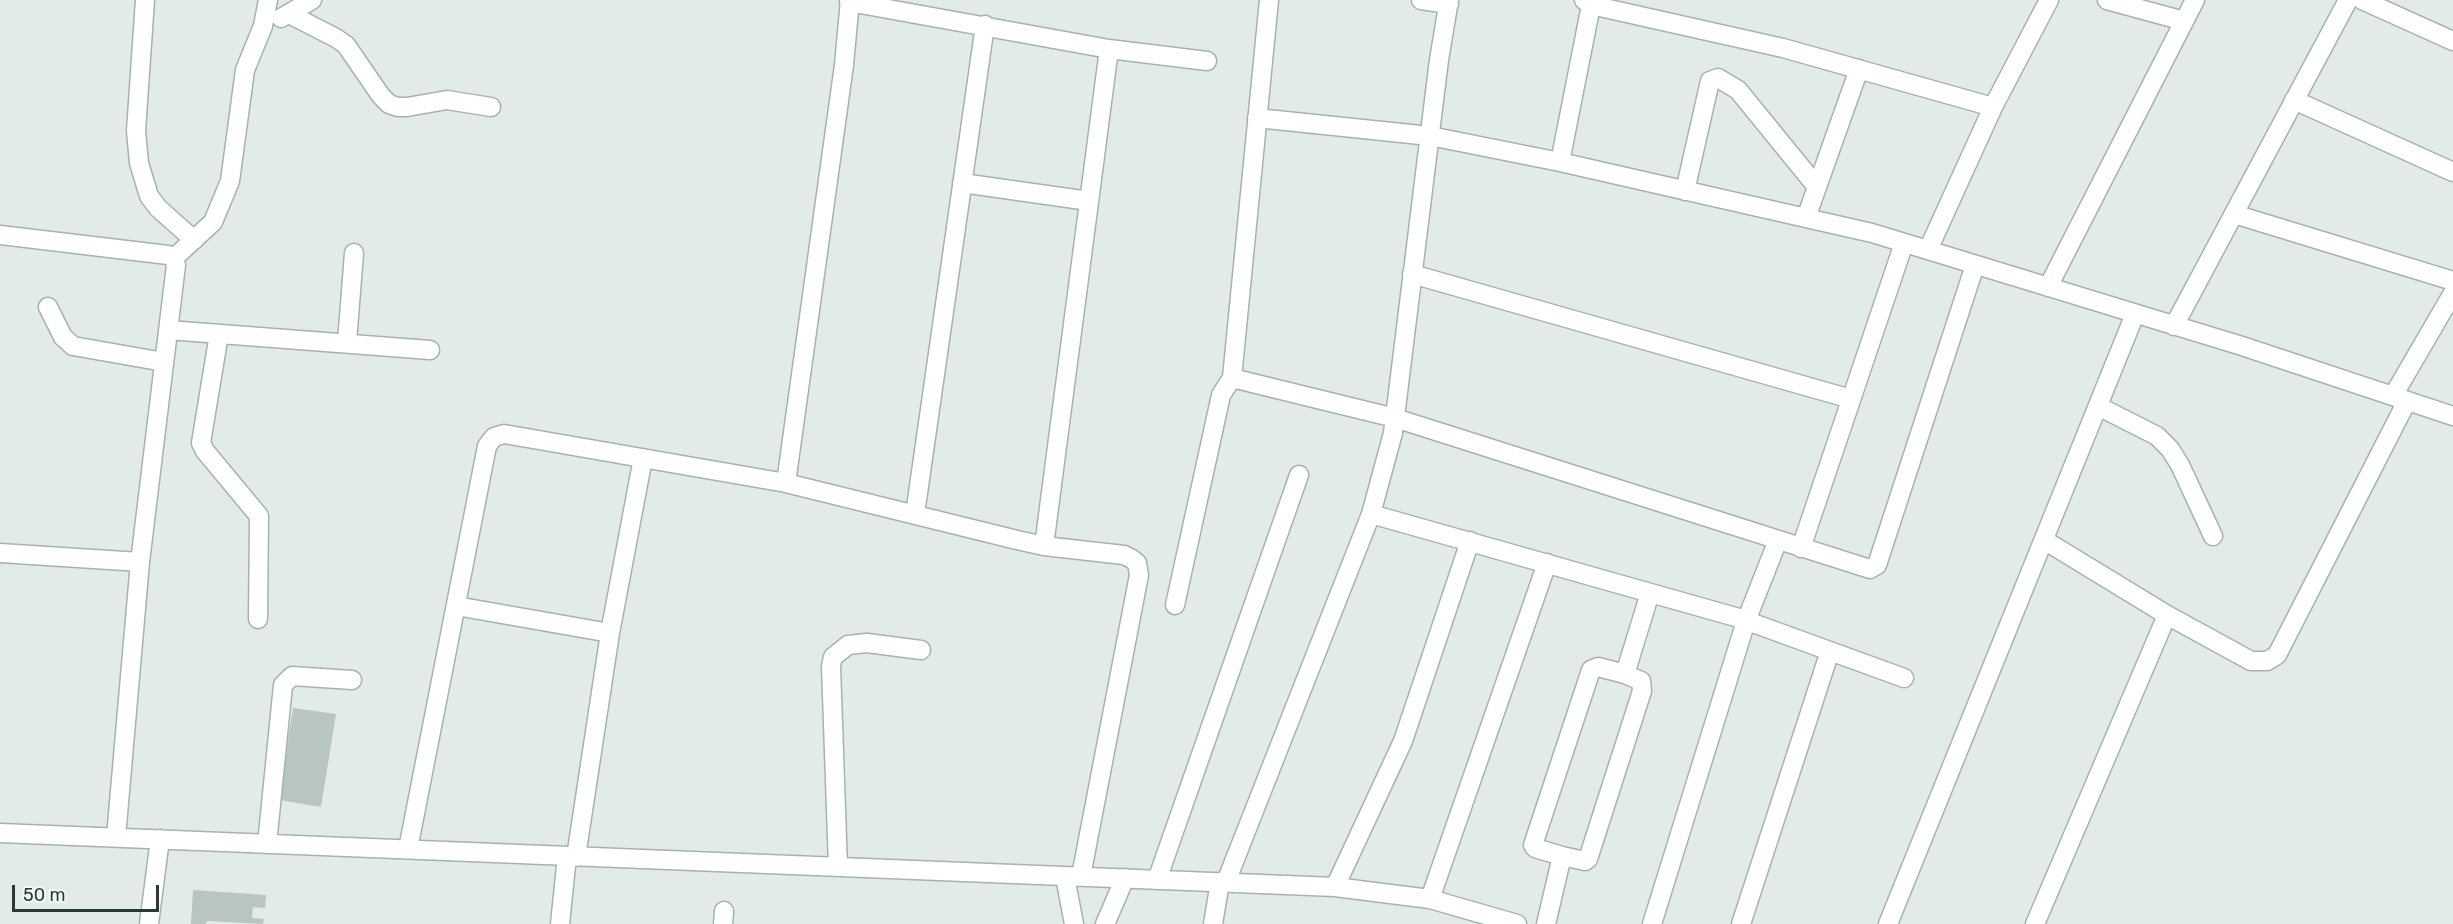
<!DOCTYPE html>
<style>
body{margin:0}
#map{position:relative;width:2453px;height:924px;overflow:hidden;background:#e2ebe8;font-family:Rubik,sans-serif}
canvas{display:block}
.scale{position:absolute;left:12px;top:885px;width:147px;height:27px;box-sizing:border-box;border:3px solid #243b36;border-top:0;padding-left:8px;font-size:18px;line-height:21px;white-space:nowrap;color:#243b36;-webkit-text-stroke:4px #f2f8f6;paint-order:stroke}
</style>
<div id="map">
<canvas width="2453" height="924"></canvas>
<div class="scale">50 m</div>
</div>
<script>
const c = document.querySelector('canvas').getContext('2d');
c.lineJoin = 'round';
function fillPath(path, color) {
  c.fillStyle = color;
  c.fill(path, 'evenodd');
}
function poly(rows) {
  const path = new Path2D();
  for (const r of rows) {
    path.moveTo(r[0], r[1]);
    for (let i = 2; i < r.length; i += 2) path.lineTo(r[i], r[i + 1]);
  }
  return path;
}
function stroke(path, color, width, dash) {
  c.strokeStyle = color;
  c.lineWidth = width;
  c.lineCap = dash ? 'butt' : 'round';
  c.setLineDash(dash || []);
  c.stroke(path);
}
const building = poly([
 [293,708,336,714,321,807,279,800],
 [193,890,266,895,265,908,253,907,252,918,264,919,263,924,207,921,206,924,191,924]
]);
const minor = poly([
 [145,0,136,131,139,163,149,196,158,208,194,240],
 [1421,0,1449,4],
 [1584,0,1591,5,1783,48,1993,107],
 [2107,0,2184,21],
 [2362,0,2453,41],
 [849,2,1109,49,1207,61],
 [289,14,336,38,346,45,381,96,389,104,398,107,407,107,447,100,491,107],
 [281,18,312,0],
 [2294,100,2453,172],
 [1257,118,1430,136,1560,162,1872,233,2242,346,2453,416],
 [1560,162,1592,0],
 [962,183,1089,201],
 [1685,191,1710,81,1718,78,1738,90,1817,187],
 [2234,214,2453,281],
 [1806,218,1859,69],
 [0,235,168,255,174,258,176,265,140,562,116,837],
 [1928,250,1993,107,2049,0],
 [174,258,213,222,230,181,245,70,263,26,268,0],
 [1412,274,1851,399],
 [2048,287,2195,0],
 [48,307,63,337,73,346,164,362],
 [2174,326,2348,0],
 [168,330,430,350],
 [219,334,201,443,205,451,259,516,258,619],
 [347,342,354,253],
 [1232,378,1395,418,1870,569,1877,565,1975,265],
 [2393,396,2453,293],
 [2098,406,2157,436,2170,449,2180,465,2213,536],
 [786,483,844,65,850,0],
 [915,514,985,25],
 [1371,514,1739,618,1904,678],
 [2044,540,2167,615,2251,661,2267,661,2277,655,2407,401],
 [1044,546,1109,49],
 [1801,548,1904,243],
 [0,553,140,562],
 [1175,605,1221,395,1232,378,1269,0],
 [456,606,610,633],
 [0,833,1335,887,1430,899,1517,924],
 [267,844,283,685,292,676,352,680],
 [408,849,487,446,494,437,504,434,786,483,1017,540,1044,546,1124,555,1132,559,1137,563,1139,575,1081,876],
 [1562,856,1535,848,1533,845,1591,670,1598,667,1625,674],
 [576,857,610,633,643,458],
 [838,867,831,666,833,657,848,645,867,643,921,650],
 [1065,877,1074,924],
 [1157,880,1299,475],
 [1226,882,1371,514,1393,433,1439,60,1449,0],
 [1335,887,1403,741,1470,541],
 [1430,899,1547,563],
 [149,924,160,839],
 [560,924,567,856],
 [723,924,724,911],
 [1105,924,1125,878],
 [1213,924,1220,882],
 [1546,924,1562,856,1585,861,1588,859,1642,691,1641,681,1625,674,1650,593],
 [1652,924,1746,621,1778,540],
 [1741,924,1830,651],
 [1888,924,2135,314],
 [2035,924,2167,615]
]);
fillPath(building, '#b8c6c1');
stroke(minor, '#a5b3af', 21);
stroke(minor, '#fff', 18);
</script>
